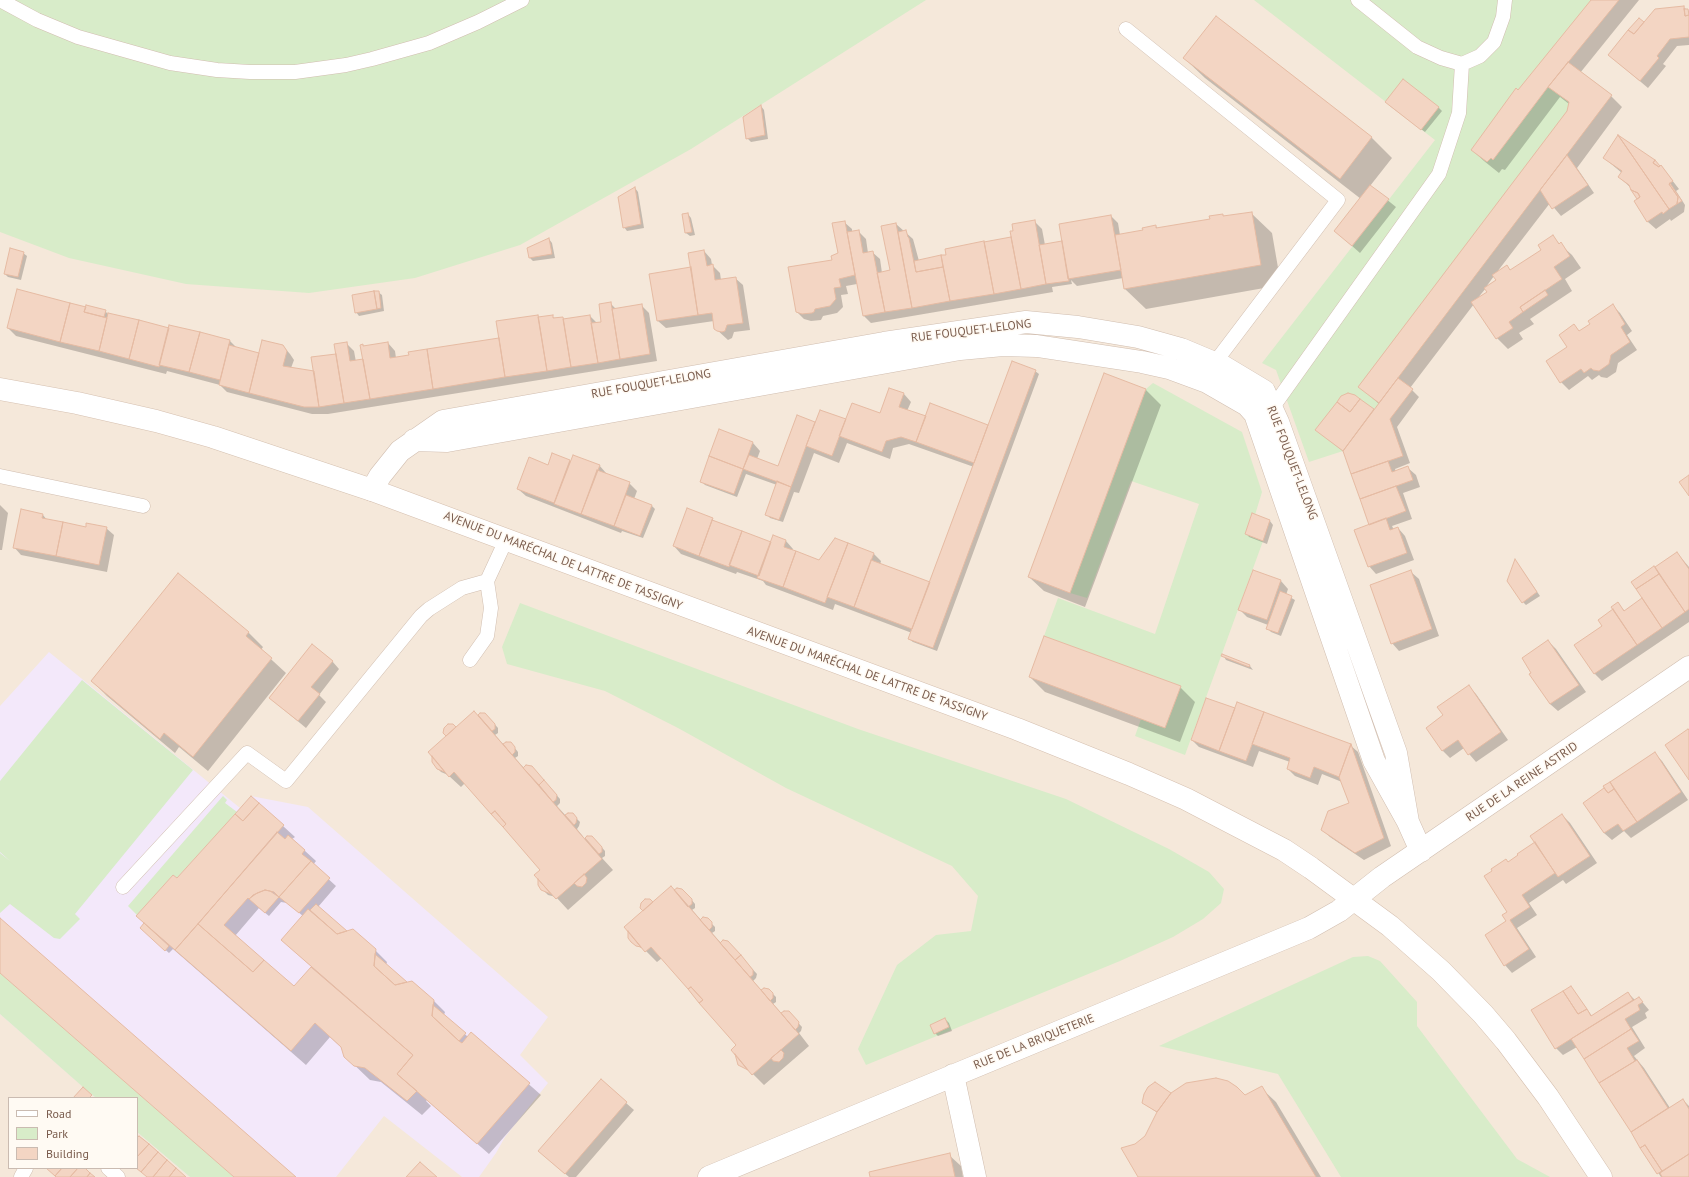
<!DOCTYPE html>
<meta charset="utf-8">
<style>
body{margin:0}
#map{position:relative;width:1689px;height:1177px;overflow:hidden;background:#fdf6ec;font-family:"PT Sans",sans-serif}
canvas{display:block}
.legend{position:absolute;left:8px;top:1097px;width:130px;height:72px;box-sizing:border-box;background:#fffaf3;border:1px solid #cabbb1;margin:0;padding:5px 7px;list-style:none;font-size:12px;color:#7a5c4d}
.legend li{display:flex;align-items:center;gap:8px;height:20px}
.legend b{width:20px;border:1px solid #cabbb1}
</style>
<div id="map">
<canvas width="1689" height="1177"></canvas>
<ul class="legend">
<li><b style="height:5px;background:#fff"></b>Road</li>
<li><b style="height:11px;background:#d8ecc9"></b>Park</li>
<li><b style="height:11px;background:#f3d5c3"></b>Building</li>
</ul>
</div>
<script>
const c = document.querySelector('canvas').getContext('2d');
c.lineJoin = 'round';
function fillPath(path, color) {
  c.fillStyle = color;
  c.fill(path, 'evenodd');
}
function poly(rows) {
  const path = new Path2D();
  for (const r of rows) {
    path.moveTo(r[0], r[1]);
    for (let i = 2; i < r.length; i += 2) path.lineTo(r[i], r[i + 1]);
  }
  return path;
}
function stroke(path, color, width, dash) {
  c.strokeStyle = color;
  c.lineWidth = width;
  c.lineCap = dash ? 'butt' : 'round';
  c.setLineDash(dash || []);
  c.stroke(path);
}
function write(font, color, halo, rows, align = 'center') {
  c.font = font + ' "PT Sans",sans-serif';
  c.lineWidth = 3;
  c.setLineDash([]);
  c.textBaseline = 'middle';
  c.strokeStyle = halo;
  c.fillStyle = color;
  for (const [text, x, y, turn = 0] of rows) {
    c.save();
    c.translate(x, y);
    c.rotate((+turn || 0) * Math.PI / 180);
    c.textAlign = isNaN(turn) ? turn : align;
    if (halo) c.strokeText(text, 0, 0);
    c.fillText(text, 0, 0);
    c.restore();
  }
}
const residential = poly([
 [0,0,1689,0,1689,1177,0,1177],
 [9,1098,137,1098,137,1168,9,1168]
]);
const education = poly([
 [49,652,240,808,251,796,308,807,548,1017,520,1055,548,1083,505,1137,496,1153,479,1177,462,1177,384,1116,336,1177,190,1177,137,1132,137,1098,96,1098,0,1014,0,706]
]);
const green = poly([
 [0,0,926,0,691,149,520,245,415,278,309,293,186,284,69,258,0,232],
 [1254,0,1619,0,1568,62,1612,95,1343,451,1309,462,1276,370,1262,363,1435,140],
 [1153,383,1242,432,1262,492,1255,515,1252,513,1245,534,1263,541,1185,755,1135,736,1141,719,1181,686,1044,636,1058,598,1155,634,1199,504,1131,481,1087,598,1070,593,1146,389],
 [520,603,858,729,1066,799,1169,849,1209,872,1224,889,1221,903,1203,919,1173,937,1120,961,866,1065,858,1049,897,965,936,935,971,931,978,896,952,866,786,788,678,728,605,691,507,664,502,647],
 [82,680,193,770,75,914,80,919,60,939,54,938,10,904,0,913,0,853,10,861,0,852,0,781],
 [223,796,227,800,225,803,237,812,177,878,173,875,137,915,128,906],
 [1368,956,1380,961,1417,1002,1417,1026,1517,1159,1550,1177,1341,1177,1278,1074,1159,1046,1353,957],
 [0,973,234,1177,190,1177,137,1132,137,1098,96,1098,83,1087,0,1014]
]);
const shadow = poly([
 [1592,0,1639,0,1580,73,1611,96,1622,107,1577,168,1594,193,1561,216,1550,203,1497,272,1507,267,1511,271,1543,250,1552,237,1572,255,1581,268,1565,279,1572,291,1530,319,1534,324,1519,333,1523,339,1508,349,1497,338,1474,304,1410,388,1419,397,1397,427,1410,463,1395,469,1396,472,1408,468,1416,475,1420,487,1403,493,1412,519,1392,526,1394,530,1398,528,1405,536,1414,560,1376,574,1369,566,1370,525,1345,453,1317,430,1360,400,1374,411,1379,404,1359,386,1568,111,1569,104,1560,97,1505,170,1502,169,1499,173,1484,161,1472,150],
 [1494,276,1497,280,1486,287],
 [1486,288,1488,292,1477,299],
 [1683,7,1689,11,1689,45,1677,46,1663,64,1666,66,1648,88,1609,55,1639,19,1644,24],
 [1184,58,1371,137,1392,158,1370,186,1396,207,1360,253,1335,231,1361,199,1205,78],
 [761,106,764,110,768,139,751,142,747,138],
 [1390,106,1438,107,1442,111,1425,132],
 [1604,158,1661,166,1679,189,1676,191,1685,205,1684,212,1671,221,1670,219,1656,229,1648,222,1636,201,1638,199,1631,188,1619,177,1622,173],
 [635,188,638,192,644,228,627,231,624,227],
 [1251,213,1272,233,1281,285,1146,309,1125,289,1123,278,1077,286,1071,280,1072,284,1052,287,1053,292,871,323,864,316,857,284,846,286,848,294,841,295,843,307,837,313,823,316,821,320,811,321,804,319,797,312,833,261,839,254,844,222,852,229,852,232,858,231,866,239,868,253,872,252,880,259,882,273,891,271,896,224,913,239,919,261,947,256,946,249,1012,238,1034,221,1042,229,1045,245,1063,242,1111,216,1118,223,1120,235,1144,231,1156,226,1158,229,1211,220,1222,215,1225,217],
 [688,214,691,218,695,235,690,236,686,233],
 [549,239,552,243,555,258,533,261,530,258],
 [704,251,711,259,712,265,720,273,721,280,735,278,743,285,750,330,734,332,732,338,728,340,715,328,714,321,666,328,658,321,651,275,692,268],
 [23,253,27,256,21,280,8,277,5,274],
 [378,292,382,295,384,311,359,316,356,312],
 [610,303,616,309,641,305,649,313,657,361,328,414,312,414,227,392,220,385,167,371,166,374,16,336,8,328,86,308,105,311,108,314,169,329,170,326,230,341,237,348,260,354,283,346,290,354,294,360,291,368,315,373,337,355,346,343,354,351,356,362,364,360,363,345,364,347,388,343,395,351,396,358,500,339,537,316,540,318,552,316,555,319,562,318,564,320,590,316,597,323,602,322],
 [1612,305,1620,313,1632,331,1627,335,1637,350,1618,363,1616,372,1607,378,1601,377,1599,375,1592,380,1588,376,1569,390,1561,382,1547,362,1569,347,1574,326,1580,332,1591,325],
 [1035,371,1039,374,937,651,913,642,909,639,912,633,835,604,833,610,766,585,763,581,737,572,736,574,681,554,674,546,712,519,717,523,771,543,786,541,793,549,792,551,820,561,835,539,874,554,881,561,880,565,930,583,974,467,909,444,893,448,890,459,847,443,839,463,814,453,799,493,794,492,783,522,770,518,767,514,777,485,746,474,737,497,705,485,701,481,753,443,760,451,757,459,779,467,797,417,816,424,880,414,904,394,911,402,907,411,926,418,989,427],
 [1105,374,1146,390,1161,405,1085,607,1044,591,1029,577],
 [553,455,571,462,599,465,606,473,606,475,629,483,637,491,634,499,651,505,655,509,643,538,622,531,621,533,526,496,518,489,548,466],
 [0,505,8,513,2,550,0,550],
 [43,515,47,520,86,528,106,528,114,535,107,572,21,555,14,547],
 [1252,515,1270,521,1273,525,1267,544,1249,537,1246,533],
 [1677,553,1689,567,1689,622,1602,681,1595,674,1575,645,1604,626,1617,604,1625,611,1644,598,1655,568],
 [1518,564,1540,596,1526,605,1523,602],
 [1253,571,1281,581,1288,589,1286,595,1295,600,1281,636,1271,632,1267,628,1268,625,1247,617,1239,609],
 [1411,572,1419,579,1439,636,1399,651,1392,643],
 [248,632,263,647,261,650,286,673,208,771,179,747,175,753,107,696,92,681],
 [1548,641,1556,649,1586,692,1558,711,1550,704,1532,673],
 [1223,655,1250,666,1253,670,1226,660],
 [332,661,339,669,319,695,326,702,306,728,270,698],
 [1030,677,1180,687,1195,702,1180,742,1045,692],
 [1469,687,1476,694,1508,740,1476,762,1464,748,1450,758,1442,750,1444,716],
 [1235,709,1350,745,1358,752,1391,846,1364,860,1330,837,1323,830,1350,804,1342,782,1322,774,1318,785,1295,776,1288,769,1290,762,1259,751,1253,767,1199,747,1192,740],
 [481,714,489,718,498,728,498,733,495,735,504,745,514,747,518,752,518,756,515,758,524,768,535,771,560,799,560,803,557,806,566,816,568,814,572,814,580,822,579,826,577,829,585,839,588,837,596,841,605,851,605,856,602,858,613,870,568,910,556,897,548,895,544,891,541,870,465,783,461,787,448,775,441,772,437,768,448,736,453,725,456,728],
 [1654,753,1662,761,1688,800,1631,838,1624,831,1612,840,1604,833,1584,803,1606,788,1605,787],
 [1562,815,1570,823,1597,863,1566,884,1563,880,1529,903,1537,915,1517,928,1536,957,1512,973,1505,965,1509,912,1508,863,1536,842],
 [283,826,295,837,292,839,316,861,313,865,336,886,318,907,347,932,375,950,387,962,386,965,407,983,433,1000,445,1012,444,1015,468,1037,471,1033,541,1095,489,1154,427,1100,426,1101,431,1106,422,1115,381,1082,370,1080,345,1056,343,1049,330,1037,306,1065,173,949,169,953,145,932,145,924,137,916,177,880],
 [281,902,287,903,303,916,282,940,312,967,295,988,235,936,259,908,269,916],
 [674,891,686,893,695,904,695,908,692,910,701,920,707,919,715,927,715,931,712,933,721,943,731,946,757,974,756,978,753,981,762,991,769,990,776,997,776,1002,773,1004,782,1014,792,1016,802,1027,801,1031,799,1033,809,1046,764,1085,752,1073,739,1064,737,1045,662,958,657,962,645,950,636,945,653,903],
 [1571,987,1592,1016,1628,993,1635,1000,1639,998,1649,1010,1645,1013,1647,1018,1632,1027,1645,1048,1634,1056,1644,1068,1670,1108,1683,1100,1689,1106,1689,1177,1661,1177,1577,1047,1563,1055,1556,1048],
 [945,1019,949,1023,952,1031,938,1036,935,1033],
 [601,1081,634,1110,576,1177,569,1177,547,1158],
 [1261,1088,1276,1102,1321,1177,1140,1177,1136,1145,1146,1137,1158,1113,1143,1103,1171,1094,1245,1096],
 [949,1155,961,1166,963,1177,871,1177]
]);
const building = poly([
 [1591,0,1619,0,1548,87,1493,160,1491,158,1487,162,1471,150,1516,88,1518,90,1591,0],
 [1684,6,1685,16,1689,15,1689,37,1670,39,1657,56,1659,58,1640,81,1608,55,1628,30,1634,34,1655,9,1684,6],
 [1684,9,1688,9,1689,15,1685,16,1684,9],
 [1216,16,1372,137,1340,179,1183,58,1216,16],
 [1639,18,1644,22,1634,34,1628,30,1639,18],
 [1568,62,1612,95,1379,403,1358,387,1567,111,1569,102,1548,87,1568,62],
 [1403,79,1439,107,1421,130,1385,102,1403,79],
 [761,105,765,135,746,139,743,117,761,105],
 [1618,135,1669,209,1663,214,1662,212,1647,222,1634,201,1640,197,1638,193,1631,190,1629,185,1618,177,1622,171,1603,158,1618,135],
 [1618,135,1655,160,1653,163,1659,167,1661,165,1673,181,1669,184,1678,197,1677,204,1669,209,1618,135],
 [1567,155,1588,185,1552,209,1540,190,1567,155],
 [1655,160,1660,166,1659,167,1653,163,1655,160],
 [1670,183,1682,201,1677,204,1678,197,1669,184,1670,183],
 [1370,185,1389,199,1352,246,1334,231,1370,185],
 [635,187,641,224,623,228,618,197,635,187],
 [1631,190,1638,193,1640,197,1637,199,1631,190],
 [1252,212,1261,265,1124,289,1115,235,1143,230,1142,228,1156,225,1156,228,1210,219,1209,216,1223,214,1223,216,1252,212],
 [688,213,692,232,685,233,682,214,688,213],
 [1111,215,1121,270,1068,279,1059,224,1111,215],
 [1035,220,1046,284,1021,289,1010,231,1013,231,1012,224,1035,220],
 [845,221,855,275,839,279,841,287,834,288,836,299,830,306,815,309,814,312,812,313,802,314,796,312,788,267,832,260,831,256,838,253,832,223,845,221],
 [896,223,912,308,885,312,877,273,890,270,881,226,896,223],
 [859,230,863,253,873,251,885,312,863,316,847,232,859,230],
 [906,230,908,237,909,238,916,272,943,267,950,301,912,308,898,232,906,230],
 [1553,235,1559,244,1561,242,1570,256,1554,267,1562,279,1520,307,1523,312,1509,322,1513,328,1496,339,1471,302,1487,292,1484,288,1496,280,1492,275,1507,265,1510,270,1541,250,1538,245,1553,235],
 [1011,237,1021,289,994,294,984,242,1011,237],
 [549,238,552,254,529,258,527,248,549,238],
 [984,241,994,294,950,301,941,255,946,255,945,249,984,241],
 [1062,241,1069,281,1046,284,1039,245,1062,241],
 [10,248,24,252,18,277,4,274,10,248],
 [704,250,707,266,713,264,715,280,736,277,743,323,727,325,725,331,722,332,717,331,714,329,712,313,698,315,688,253,704,250],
 [941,255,943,267,916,272,914,261,941,255],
 [691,267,698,315,657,321,649,274,691,267],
 [17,289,70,303,60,342,7,328,17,289],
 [1545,290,1548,295,1523,312,1520,307,1545,290],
 [374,291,377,309,355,313,352,295,374,291],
 [374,291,379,291,381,308,377,309,374,291],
 [611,302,620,359,598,363,591,323,601,322,599,304,611,302],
 [70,303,86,307,84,312,107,318,99,351,60,342,70,303],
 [642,304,650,354,620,359,612,309,642,304],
 [1613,304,1625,324,1621,327,1630,342,1611,355,1609,364,1599,371,1593,370,1591,368,1584,373,1581,369,1560,383,1546,361,1567,347,1559,335,1574,324,1579,331,1590,324,1588,321,1613,304],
 [86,305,106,310,104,317,84,312,86,305],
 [108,313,139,320,129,359,99,351,108,313],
 [538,315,547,371,505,377,496,321,538,315],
 [553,315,553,318,563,317,571,367,547,371,538,317,553,315],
 [590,315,598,363,571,367,563,319,590,315],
 [139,320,169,328,159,367,129,359,139,320],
 [169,325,200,332,189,372,159,365,169,325],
 [200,332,230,340,220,380,189,372,200,332],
 [499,338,505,377,433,389,427,349,499,338],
 [262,340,283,345,287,351,283,366,314,371,319,407,304,407,249,393,262,340],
 [347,342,350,361,363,359,370,399,344,403,334,344,347,342],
 [388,342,390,358,409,355,408,352,427,349,433,389,370,399,360,345,363,344,363,346,388,342],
 [229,345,259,353,249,393,219,385,229,345],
 [336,354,344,403,319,407,311,357,336,354],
 [1012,361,1036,370,933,648,908,639,1012,361],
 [1104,373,1146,389,1070,593,1028,577,1104,373],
 [1398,378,1413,389,1390,419,1403,456,1351,474,1343,451,1398,378],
 [889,388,904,393,899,407,926,416,916,442,901,437,886,441,882,452,839,436,852,403,880,413,889,388],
 [1348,393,1355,395,1360,399,1350,412,1337,402,1341,396,1348,393],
 [1360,399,1374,409,1343,451,1315,430,1337,402,1350,412,1360,399],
 [930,403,988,425,974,463,916,442,930,403],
 [820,410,846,419,832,456,806,446,820,410],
 [797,415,815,422,791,487,743,469,749,455,778,466,797,415],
 [719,429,753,442,743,469,709,456,719,429],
 [552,453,570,460,554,503,517,489,529,457,548,465,552,453],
 [573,455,600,465,581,514,554,504,573,455],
 [709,456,743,469,734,494,700,482,709,456],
 [1388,461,1392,472,1408,466,1413,480,1360,499,1351,474,1388,461],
 [597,470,630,482,614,526,581,514,597,470],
 [1689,475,1689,496,1679,482,1689,475],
 [777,481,791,487,779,520,765,515,777,481],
 [1396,486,1406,511,1369,525,1360,499,1396,486],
 [626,495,652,505,640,536,614,526,626,495],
 [687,508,713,518,699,556,673,546,687,508],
 [21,509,43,514,42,518,63,522,56,556,13,548,21,509],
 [1252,513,1270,520,1263,541,1245,534,1252,513],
 [1386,518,1390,530,1398,527,1407,553,1368,567,1354,530,1386,518],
 [712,520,742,531,729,567,699,556,712,520],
 [63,522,86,527,86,523,107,527,99,565,56,556,63,522],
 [742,531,771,542,759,576,729,565,742,531],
 [773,535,786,540,784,547,796,551,783,587,757,578,773,535],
 [835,538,848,543,825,603,783,587,796,551,819,560,835,538],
 [848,543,874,553,854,607,827,597,848,543],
 [1677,552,1689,569,1689,609,1685,612,1655,567,1677,552],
 [1515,559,1537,592,1522,603,1507,581,1515,559],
 [871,560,930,582,912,629,854,607,871,560],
 [1654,566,1659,574,1636,589,1631,582,1654,566],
 [1253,570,1281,580,1267,620,1238,610,1253,570],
 [1411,570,1432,629,1391,644,1370,585,1411,570],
 [178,573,249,632,246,636,272,658,193,757,164,733,160,739,91,681,178,573],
 [1659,574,1685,612,1662,628,1636,589,1659,574],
 [1280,591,1292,596,1278,633,1266,629,1280,591],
 [1642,598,1662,628,1637,645,1611,607,1618,602,1624,611,1642,598],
 [1613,609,1637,645,1594,674,1574,645,1602,626,1598,620,1613,609],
 [1044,636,1181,686,1165,728,1029,677,1044,636],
 [1548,640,1579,685,1550,704,1529,674,1531,673,1522,658,1548,640],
 [312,644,333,661,311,687,320,694,298,721,269,698,312,644],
 [1222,654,1250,665,1249,667,1221,656,1222,654],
 [1469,685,1501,732,1468,755,1458,740,1442,751,1426,728,1443,715,1437,707,1469,685],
 [1206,698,1235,708,1219,751,1191,740,1206,698],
 [1237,702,1264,712,1246,761,1219,751,1237,702],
 [474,711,602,859,556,899,534,875,540,870,503,827,506,824,495,811,491,814,454,772,449,777,428,752,474,711],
 [1264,712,1351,744,1339,777,1314,767,1310,778,1287,769,1290,758,1252,744,1264,712],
 [480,713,485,713,495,724,495,729,492,731,478,715,480,713],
 [448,724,453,724,456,727,446,736,443,733,444,728,448,724],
 [1688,729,1689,730,1689,780,1665,745,1688,729],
 [506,742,511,742,515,747,515,752,512,755,503,744,506,742],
 [1351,744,1384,838,1355,853,1321,830,1328,811,1349,803,1339,777,1351,744],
 [1655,752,1681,792,1637,822,1610,782,1655,752],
 [432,756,445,772,437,769,432,762,432,756],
 [526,765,532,766,544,780,539,785,523,768,526,765],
 [544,780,557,795,556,800,553,802,539,785,544,780],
 [1610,782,1614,789,1608,793,1603,786,1610,782],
 [1604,788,1608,793,1614,789,1637,822,1623,831,1618,824,1604,833,1583,803,1604,788],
 [251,796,259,803,243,821,235,814,251,796],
 [259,803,284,825,175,950,136,916,173,875,177,878,235,814,243,821,259,803],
 [495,811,506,824,503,827,491,814,495,811],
 [568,813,573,813,577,818,576,823,574,825,565,815,568,813],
 [1562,814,1590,856,1558,877,1530,836,1562,814],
 [277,832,285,839,288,835,305,850,302,854,311,861,279,897,270,891,265,890,257,893,249,899,248,898,224,925,264,960,253,972,198,924,277,832],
 [587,836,592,836,602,847,602,852,599,854,585,838,587,836],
 [1535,842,1555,873,1522,895,1530,907,1510,920,1529,949,1504,966,1485,935,1506,921,1502,915,1507,912,1484,876,1492,871,1491,869,1506,859,1508,862,1518,855,1517,854,1535,842],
 [311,861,330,878,299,913,279,897,311,861],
 [584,874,587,878,586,883,582,887,577,886,574,883,584,874],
 [538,879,551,894,541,890,538,885,538,879],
 [671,886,799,1034,752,1075,731,1050,736,1045,699,1003,703,1000,691,987,688,989,651,947,645,952,624,927,671,886],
 [677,888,682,889,692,899,692,904,688,907,674,890,677,888],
 [265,890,274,892,279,897,265,913,249,899,253,895,265,890],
 [645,899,650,899,653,902,643,911,640,908,641,903,645,899],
 [316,904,347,931,337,934,310,910,316,904],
 [308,909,337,934,353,929,376,949,374,966,395,985,412,981,434,1000,432,1016,459,1041,462,1043,471,1032,530,1083,477,1144,397,1074,413,1055,281,940,308,909],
 [703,917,708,918,712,922,712,927,709,930,700,920,703,917],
 [0,918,296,1177,234,1177,0,973,0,918],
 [144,923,169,946,165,951,140,928,144,923],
 [198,924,253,972,264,960,294,986,311,967,413,1055,397,1074,417,1091,407,1101,365,1068,354,1066,344,1057,341,1047,315,1023,291,1051,175,950,198,924],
 [628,931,641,947,636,946,631,942,628,938,628,931],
 [723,940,728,941,741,955,735,960,720,943,723,940],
 [375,954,407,982,395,985,374,966,375,954],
 [741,955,753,970,753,975,750,977,735,960,741,955],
 [1571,986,1587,1009,1578,1014,1563,991,1571,986],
 [691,987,703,1000,699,1003,688,989,691,987],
 [764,988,769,989,773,993,773,998,770,1001,761,990,764,988],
 [1563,991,1578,1014,1587,1009,1591,1016,1628,992,1633,1000,1555,1049,1531,1010,1563,991],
 [1639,997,1643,1002,1638,1005,1640,1010,1625,1019,1631,1029,1584,1059,1571,1039,1639,997],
 [433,1005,466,1033,459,1041,432,1016,433,1005],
 [784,1011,789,1011,799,1022,798,1027,795,1030,781,1013,784,1011],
 [945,1018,949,1027,934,1034,930,1025,945,1018],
 [1631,1029,1639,1041,1627,1048,1635,1061,1599,1083,1584,1059,1631,1029],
 [781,1050,784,1053,783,1058,779,1062,773,1061,771,1058,781,1050],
 [735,1054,748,1070,738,1065,735,1054],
 [1637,1060,1668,1108,1631,1132,1599,1083,1637,1060],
 [1216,1078,1228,1081,1237,1087,1245,1095,1262,1086,1316,1177,1138,1177,1121,1148,1135,1144,1145,1136,1157,1112,1171,1093,1186,1083,1216,1078],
 [601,1079,627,1102,565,1174,538,1151,601,1079],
 [1155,1082,1171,1093,1157,1112,1142,1103,1144,1094,1148,1087,1155,1082],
 [83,1087,92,1095,89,1098,73,1098,83,1087],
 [1683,1099,1689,1109,1689,1154,1662,1171,1645,1145,1640,1148,1631,1132,1683,1099],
 [139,1136,149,1144,137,1157,137,1138,139,1136],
 [149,1144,158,1152,141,1172,136,1168,137,1157,149,1144],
 [1645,1145,1662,1171,1657,1174,1640,1148,1645,1145],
 [158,1152,167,1160,153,1177,147,1177,141,1172,158,1152],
 [950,1153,955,1177,870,1177,869,1172,950,1153],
 [1689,1154,1689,1177,1662,1177,1660,1173,1689,1154],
 [167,1160,176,1168,169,1177,153,1177,167,1160],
 [420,1162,437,1177,406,1177,420,1162],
 [46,1168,62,1168,55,1176,46,1168],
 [62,1168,78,1168,70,1177,56,1177,55,1176,62,1168],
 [78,1168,85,1168,90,1173,87,1177,70,1177,78,1168],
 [176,1168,186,1177,169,1177,176,1168],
 [90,1173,95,1177,87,1177,90,1173]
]);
const lane = poly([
 [0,0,37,20,78,37,170,63,217,70,250,72,295,72,346,65,372,59,429,43,478,22,522,0],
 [1358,0,1417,47,1441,58,1462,64,1480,56,1494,42,1503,17,1505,0],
 [1126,29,1338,200,1210,369],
 [1268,414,1439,174,1459,113,1462,64],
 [0,476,143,506],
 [470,660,487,636,491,608,487,581],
 [123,887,247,753,286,781,421,616,429,609,462,588,487,581,506,540],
 [108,1168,118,1177],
 [21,1177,26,1168]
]);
const street = poly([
 [414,440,447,441,960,349,1003,345,1037,346,1142,362,1169,368,1207,382,1247,405,1255,414,1374,761,1408,822,1421,851],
 [372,490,380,476,400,451,443,421,884,343,1026,322,1078,327,1138,337,1181,349,1224,367,1264,391,1272,409,1278,422,1396,753,1408,822],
 [953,1075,975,1177],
 [709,1177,1309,928,1339,911,1382,877,1689,667]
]);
const secondary = poly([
 [0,389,77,403,156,421,213,437,372,490,1017,729,1129,774,1186,799,1284,850,1311,868,1390,926,1441,971,1483,1014,1506,1041,1548,1097,1601,1177]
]);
const streetNames = [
 ["RUE FOUQUET-LELONG",971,331,-7],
 ["RUE FOUQUET-LELONG",651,384,-10],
 ["RUE FOUQUET-LELONG",1292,463,69],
 ["AVENUE DU MARÉCHAL DE LATTRE DE TASSIGNY",563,561,21],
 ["AVENUE DU MARÉCHAL DE LATTRE DE TASSIGNY",867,674,20],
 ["RUE DE LA REINE ASTRID",1522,782,-34],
 ["RUE DE LA BRIQUETERIE",1034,1042,-22]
];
fillPath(residential, '#f5e8da');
fillPath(education, '#f3e8fa');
fillPath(green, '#d8ecc9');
fillPath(shadow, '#0003');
fillPath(building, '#f3d5c3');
stroke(building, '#e6bba3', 1);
stroke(lane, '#d1beb0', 15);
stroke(street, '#d1beb0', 23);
stroke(secondary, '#d6c0b0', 23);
stroke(lane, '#fff', 14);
stroke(street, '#fff', 22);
stroke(secondary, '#fff', 22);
write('12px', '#7a5c4d', '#fffaf3', streetNames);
</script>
